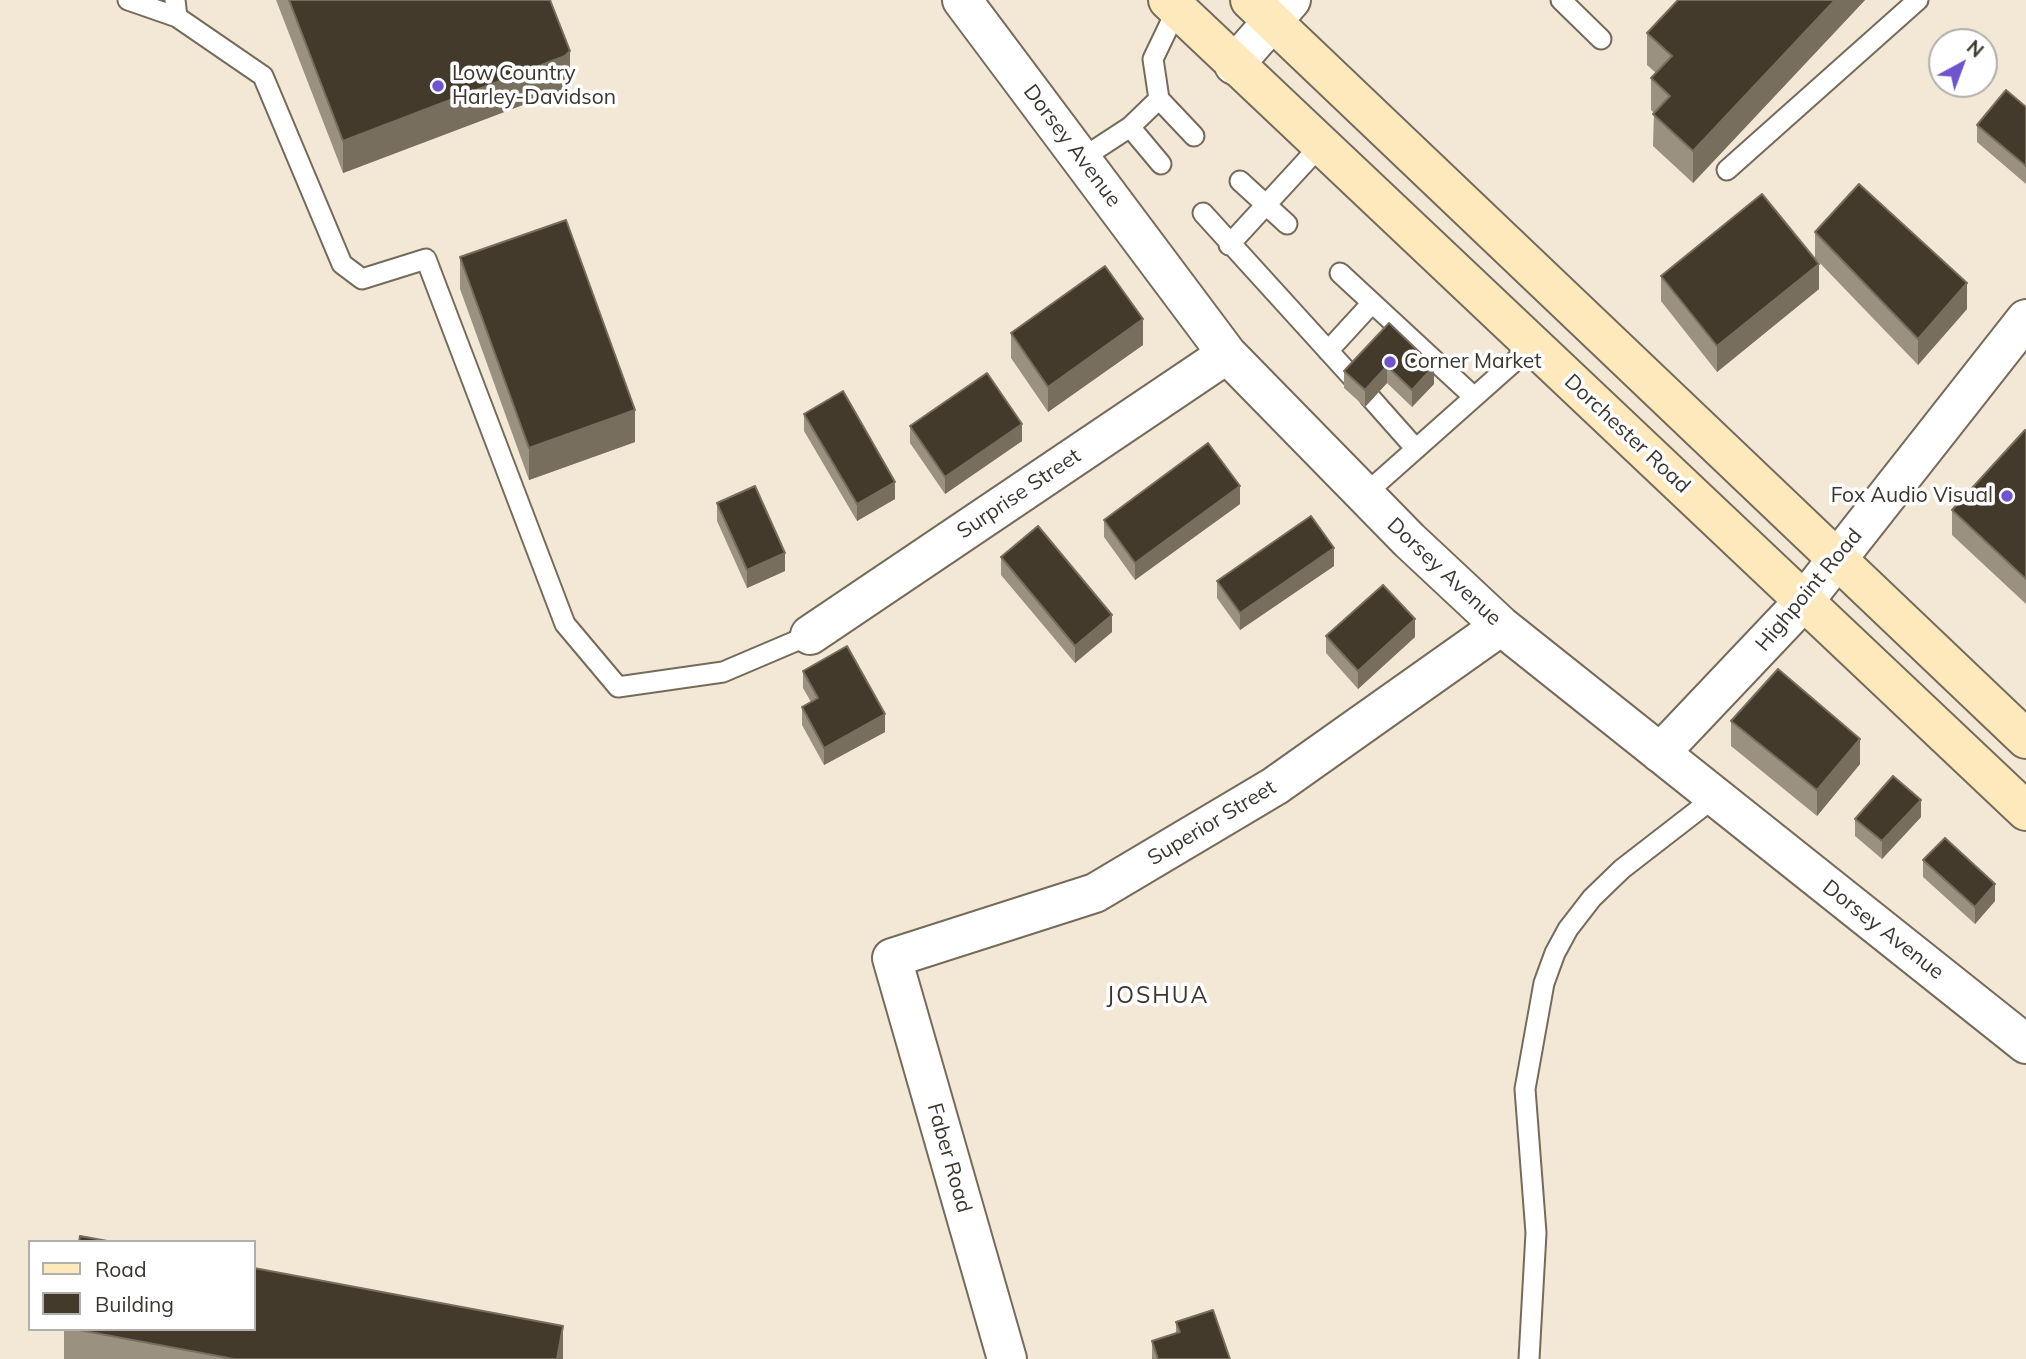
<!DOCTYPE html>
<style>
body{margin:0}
#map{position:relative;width:2026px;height:1359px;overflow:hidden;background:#f3e8d5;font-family:Mulish,sans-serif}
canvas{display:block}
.legend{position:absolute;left:28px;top:1240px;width:228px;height:91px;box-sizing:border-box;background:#fff;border:2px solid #b1afac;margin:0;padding:9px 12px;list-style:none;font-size:21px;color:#3b362f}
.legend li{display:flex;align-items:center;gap:14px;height:35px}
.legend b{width:35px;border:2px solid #b1afac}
.north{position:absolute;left:1928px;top:28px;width:70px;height:70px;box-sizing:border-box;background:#fff;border:2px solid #b1afac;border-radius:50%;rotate:41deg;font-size:19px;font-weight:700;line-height:28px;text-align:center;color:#3b362f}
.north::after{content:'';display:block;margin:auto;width:24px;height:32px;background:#7054cd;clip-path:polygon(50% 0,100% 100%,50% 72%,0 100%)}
</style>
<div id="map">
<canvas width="2026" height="1359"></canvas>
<ul class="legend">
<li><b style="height:9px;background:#fee9bc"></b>Road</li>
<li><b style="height:19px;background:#433a2b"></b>Building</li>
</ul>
<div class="north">N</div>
</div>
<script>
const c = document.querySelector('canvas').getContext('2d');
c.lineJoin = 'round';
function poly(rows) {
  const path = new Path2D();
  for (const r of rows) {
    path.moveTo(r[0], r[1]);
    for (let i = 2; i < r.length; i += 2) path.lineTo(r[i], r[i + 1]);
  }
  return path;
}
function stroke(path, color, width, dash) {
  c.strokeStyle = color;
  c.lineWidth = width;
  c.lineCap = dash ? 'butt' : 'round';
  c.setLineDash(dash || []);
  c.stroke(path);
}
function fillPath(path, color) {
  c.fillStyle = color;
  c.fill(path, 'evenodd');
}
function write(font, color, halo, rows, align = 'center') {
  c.font = font + ' Mulish,sans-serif';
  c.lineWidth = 7;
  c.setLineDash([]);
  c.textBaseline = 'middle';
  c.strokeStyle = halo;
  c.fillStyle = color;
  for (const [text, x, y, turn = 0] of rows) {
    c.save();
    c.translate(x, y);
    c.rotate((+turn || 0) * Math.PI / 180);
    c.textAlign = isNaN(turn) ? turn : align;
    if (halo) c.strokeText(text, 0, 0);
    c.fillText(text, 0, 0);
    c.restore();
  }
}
const lane = poly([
 [128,0,177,17,175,0],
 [1561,0,1601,39],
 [1177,9,1153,59,1159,99,1194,136],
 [177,17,263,76,342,264,362,279,426,259,565,624,618,687,723,672,810,635],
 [1130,127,1161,164],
 [1081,159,1130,127,1159,99],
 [1727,170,1918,0],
 [1240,181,1287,224],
 [1203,213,1352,377],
 [1229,245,1320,146],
 [1340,273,1474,397],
 [1328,351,1372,303],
 [1369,396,1416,449],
 [1364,495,1533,345],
 [1529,1359,1536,1233,1525,1089,1544,983,1555,953,1568,929,1592,898,1622,869,1715,797]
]);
const street = poly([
 [962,0,1227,354,1409,540,1501,626,2026,1044],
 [1234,65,1291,0],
 [810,635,1227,354],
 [1660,753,1805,600,2026,319],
 [1007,1359,892,958,1095,893,1275,786,1501,626]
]);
const secondary = poly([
 [1168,0,2026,811],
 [1250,0,2026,739]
]);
const wall = poly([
 [276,0,550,0,570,83,565,89,343,173],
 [1865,0,1693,183,1653,146,1654,113,1651,110,1651,78,1656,73,1647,65,1647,33],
 [2026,107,2026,184,1977,142,1977,125],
 [1815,232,1967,309,1918,365,1815,258],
 [460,257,635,442,529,480,460,289],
 [1661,276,1819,289,1717,372,1661,301],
 [1389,323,1434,384,1412,407,1387,383,1365,407,1344,388,1344,371],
 [1011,333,1143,345,1048,412,1011,358],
 [804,414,895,499,857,521,804,431],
 [910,426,1022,441,945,494,910,443],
 [2026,431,2026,604,1952,535,1952,510],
 [717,503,785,571,747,588,717,521],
 [1240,504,1135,580,1104,537,1104,520],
 [1001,557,1112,632,1075,663,1001,575],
 [1334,566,1240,630,1217,598,1217,581],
 [1326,636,1415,637,1358,689,1326,653],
 [803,671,885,732,824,765,802,725,802,707,811,702,803,688],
 [1731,721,1860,764,1817,816,1731,746],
 [1921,817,1882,859,1855,836,1855,819],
 [1923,860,1995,901,1975,924,1923,877],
 [1176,1322,1230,1359,1152,1359,1152,1341,1176,1333],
 [64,1329,254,1329,563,1359,64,1359]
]);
const shadedWall = poly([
 [1835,0,1865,0,1693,183,1693,151],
 [570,51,570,83,565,89,343,173,343,141],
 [1819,264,1819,289,1717,372,1717,346],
 [1967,283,1967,309,1918,365,1918,339],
 [1143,319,1143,345,1048,412,1048,387],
 [1387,366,1387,383,1365,407,1365,390],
 [1434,366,1434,384,1412,407,1412,390],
 [635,410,635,442,529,480,529,448],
 [1022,424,1022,441,945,494,945,477],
 [895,482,895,499,857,521,857,504],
 [1240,486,1240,504,1135,580,1135,563],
 [1334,548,1334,566,1240,630,1240,613],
 [785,553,785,571,747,588,747,570],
 [1112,615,1112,632,1075,663,1075,646],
 [1415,619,1415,637,1358,689,1358,671],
 [885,714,885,732,824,765,824,748],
 [1860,739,1860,764,1817,816,1817,790],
 [1921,800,1921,817,1882,859,1882,841],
 [1995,884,1995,901,1975,924,1975,907],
 [563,1326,563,1359,557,1359]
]);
const building = poly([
 [289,0,550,0,570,51,565,56,343,141,289,0],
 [1678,0,1835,0,1693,151,1653,114,1670,96,1651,78,1672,56,1647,33,1678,0],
 [2006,90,2026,107,2026,166,1977,125,2006,90],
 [1859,184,1967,283,1918,339,1815,232,1859,184],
 [1762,194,1819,264,1717,346,1661,276,1762,194],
 [566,220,635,410,529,448,460,257,566,220],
 [1105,266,1143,319,1048,387,1011,333,1105,266],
 [1389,323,1434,366,1412,390,1387,366,1365,390,1344,371,1389,323],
 [987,373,1022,424,945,477,910,426,987,373],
 [843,391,895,482,857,504,804,414,843,391],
 [2025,430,2026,431,2026,579,1952,510,2025,430],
 [1208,443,1240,486,1135,563,1104,520,1208,443],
 [755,486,785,553,747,570,717,503,755,486],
 [1311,516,1334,548,1240,613,1217,581,1311,516],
 [1038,526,1112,615,1075,646,1001,557,1038,526],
 [1383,585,1415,619,1358,671,1326,636,1383,585],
 [847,646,885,714,824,748,802,707,818,698,803,671,847,646],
 [1778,669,1860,739,1817,790,1731,721,1778,669],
 [1893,776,1921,800,1882,841,1855,819,1893,776],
 [1945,838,1995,884,1975,907,1923,860,1945,838],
 [80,1236,113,1242,79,1242,80,1236],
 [254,1268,563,1326,557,1359,234,1359,74,1329,254,1329,254,1268],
 [1213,1310,1230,1359,1158,1359,1152,1341,1180,1332,1176,1322,1213,1310]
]);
const markers = [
 [438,86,7,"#7054cd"],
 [1390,362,7,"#7054cd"],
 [2007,496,7,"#7054cd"]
];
const poiNames = [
 ["Low Country",452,74],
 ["Harley-Davidson",452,98],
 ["Corner Market",1404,362],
 ["Fox Audio Visual",1993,496,"right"]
];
const streetNames = [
 ["Dorsey Avenue",1072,146,53],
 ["Dorchester Road",1627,434,43],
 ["Surprise Street",1019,494,-34],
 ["Dorsey Avenue",1444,572,43],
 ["Highpoint Road",1809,590,-50],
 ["Superior Street",1212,823,-31],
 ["Dorsey Avenue",1883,930,38],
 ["Faber Road",949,1158,74]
];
const neighbourhoodNames = [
 ["JOSHUA",1158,996]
];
stroke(lane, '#756b5b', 23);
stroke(street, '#756b5b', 42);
stroke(secondary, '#756b5b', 42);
stroke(lane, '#fff', 19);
stroke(street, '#fff', 38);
stroke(secondary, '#fee9bc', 38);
fillPath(wall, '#9b9180');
fillPath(shadedWall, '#786e5e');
fillPath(building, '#433a2b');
stroke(building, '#786e5e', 2);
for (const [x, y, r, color] of markers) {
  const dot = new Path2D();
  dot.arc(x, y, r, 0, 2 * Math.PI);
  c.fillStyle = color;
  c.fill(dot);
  stroke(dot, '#fff', 2.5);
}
write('21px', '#3b362f', '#fff', poiNames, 'left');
write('21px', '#3b362f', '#fff', streetNames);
c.letterSpacing = '2px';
write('23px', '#3b362f', '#fff', neighbourhoodNames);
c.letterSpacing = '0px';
</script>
